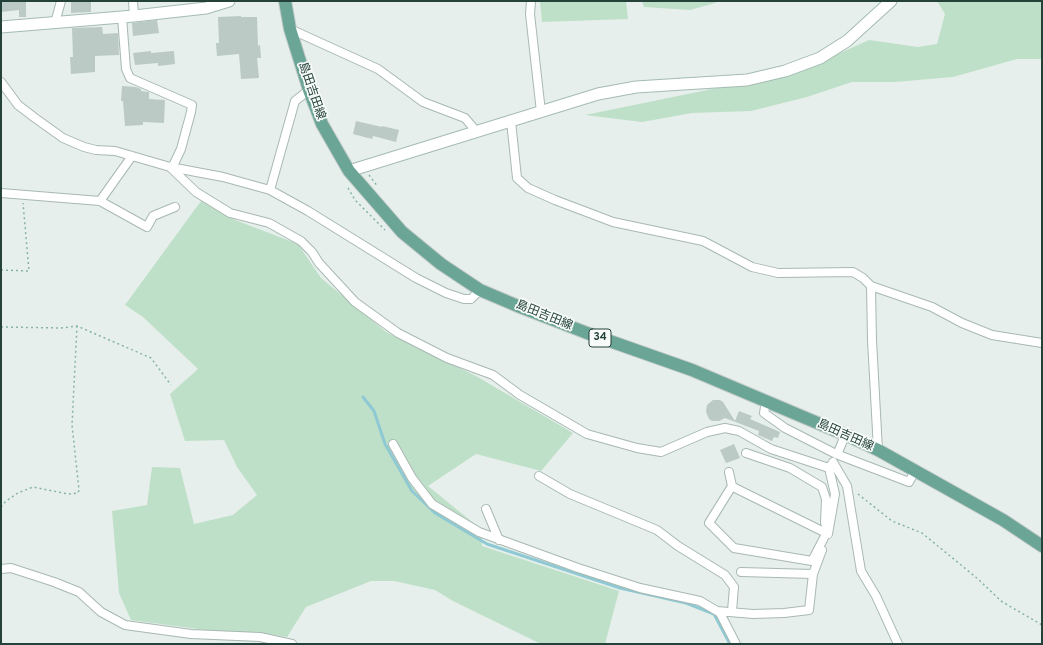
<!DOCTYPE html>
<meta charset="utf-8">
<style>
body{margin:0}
#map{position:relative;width:1043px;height:645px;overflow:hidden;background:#e6efeb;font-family:Overpass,sans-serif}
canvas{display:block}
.frame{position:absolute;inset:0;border:2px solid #24423a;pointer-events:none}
</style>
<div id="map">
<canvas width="1043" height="645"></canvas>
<div class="frame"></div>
</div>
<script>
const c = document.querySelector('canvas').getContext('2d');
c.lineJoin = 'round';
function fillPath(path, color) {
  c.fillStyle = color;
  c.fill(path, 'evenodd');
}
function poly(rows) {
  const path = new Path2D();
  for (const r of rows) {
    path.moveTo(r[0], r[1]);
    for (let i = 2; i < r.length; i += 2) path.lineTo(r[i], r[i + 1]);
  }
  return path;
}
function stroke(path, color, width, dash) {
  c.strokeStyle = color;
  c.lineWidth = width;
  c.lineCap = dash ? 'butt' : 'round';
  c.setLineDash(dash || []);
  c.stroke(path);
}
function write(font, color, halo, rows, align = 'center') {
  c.font = font + ' Overpass,"Noto Sans JP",sans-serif';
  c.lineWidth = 3.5;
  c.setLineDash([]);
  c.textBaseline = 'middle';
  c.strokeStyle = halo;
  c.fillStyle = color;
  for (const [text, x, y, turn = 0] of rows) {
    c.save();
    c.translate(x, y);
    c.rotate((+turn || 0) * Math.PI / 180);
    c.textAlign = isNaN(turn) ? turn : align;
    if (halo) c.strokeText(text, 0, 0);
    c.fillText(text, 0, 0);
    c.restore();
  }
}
const green = poly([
 [540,1,626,1,628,19,542,22],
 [642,1,719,1,715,3,690,10,644,7],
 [937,1,1042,1,1042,59,1017,59,953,77,895,82,852,82,807,97,751,111,692,113,642,122,585,115,800,71,869,40,918,47,937,44,945,14],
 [201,201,235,220,298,244,321,278,386,332,476,376,573,433,541,471,476,454,428,486,482,530,482,546,619,591,605,644,541,644,453,601,435,590,394,581,371,581,306,607,287,637,262,633,213,631,131,620,119,593,112,511,147,505,152,467,180,468,194,524,233,515,257,495,237,467,224,440,185,441,170,394,198,369,143,317,125,305]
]);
const stream = poly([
 [363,397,374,411,385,444,412,491,435,513,487,544,620,588,686,603,714,614,730,644]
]);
const building = poly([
 [1,1,26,1,26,17,19,17,19,10,1,12],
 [71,1,91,1,91,12,71,13],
 [241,16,241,17,257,17,258,46,260,45,261,58,257,58,259,78,241,79,239,54,217,56,216,43,219,43,218,17],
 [157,20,159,33,133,36,132,23],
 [102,27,103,34,118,33,119,55,95,56,95,72,71,74,70,57,73,57,72,28],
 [151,51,151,53,174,51,175,64,158,66,158,63,135,65,133,53],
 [122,86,136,87,141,89,141,91,149,92,149,99,165,100,164,123,143,122,143,125,125,126,123,101,121,101],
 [356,121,382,127,382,126,399,130,396,142,373,136,372,139,353,134],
 [713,400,720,400,723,402,735,421,739,411,752,416,750,419,780,432,778,438,774,437,772,441,758,435,759,431,725,418,719,421,712,421,709,419,706,412,707,405],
 [734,444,740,458,726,463,720,450]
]);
const path = poly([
 [369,175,378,187],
 [348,188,355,200,385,230],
 [1,270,29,271,23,203],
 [1,327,61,328,77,326,151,358,171,385],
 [858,494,892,521,922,533,978,579,1001,601,1042,625],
 [1,507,6,501,18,493,33,487,68,494,78,493,79,490,72,425,77,326]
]);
const street = poly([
 [133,1,134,16],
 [531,1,530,14,541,112],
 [122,17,126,69,130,78,192,105,191,112,181,149,172,168],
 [55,23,61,1],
 [290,29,378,69,423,102,465,118,476,131],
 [1,82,18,105,35,118,63,138,84,147,96,150,115,151,170,167,223,177,270,190,308,211,416,278,446,293,464,299,471,299,480,290],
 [511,121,517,178,528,188,555,200,613,222,703,241,752,267,778,273,853,272,863,278,871,286,932,307,962,323,992,335,1042,343],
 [170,167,196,192,230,213,269,223,301,241,312,252,319,263,355,302,398,333,447,358,493,375,520,395,587,434,637,448,661,452,707,432,725,428,739,431,771,449,829,468],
 [270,190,295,101,309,90],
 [1,193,100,201,132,156],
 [100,201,147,227,153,216,175,207],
 [871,286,872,340,878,450],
 [766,401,764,413,785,428,836,454,909,482,915,471],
 [393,444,412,478,432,504,479,532,578,568,640,588,700,601,717,611],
 [746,453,790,468,822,487,826,499,825,523,828,529],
 [833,462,847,486,861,571,876,596,898,644],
 [729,472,732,486,735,488,822,531,828,530],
 [539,476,570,494,657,530,678,546,725,575,734,587,732,611],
 [732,486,709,523,734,548,812,561,828,530],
 [486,509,499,540],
 [828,534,835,494,829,468,831,465],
 [1,569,11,568,54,582,79,592,101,612,125,625,191,634,260,637,292,644],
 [813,574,822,550],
 [736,644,720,613,717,611,753,614,784,613,809,610,813,574,741,572]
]);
const secondary = poly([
 [1,27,134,16,206,8,229,1],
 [349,171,598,94,636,87,747,80,785,71,820,58,847,41,891,1]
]);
const primary = poly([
 [285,1,290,29,309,90,322,124,349,171,402,232,441,264,480,290,520,307,587,333,692,370,846,435,878,450,1003,520,1042,546]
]);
const streetBridge = poly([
 [839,450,844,438]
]);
const shields = [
 [600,338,22]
];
const shieldNames = [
 ["34",600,338]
];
const streetNames = [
 ["島田吉田線",311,91,71],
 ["島田吉田線",544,316,22],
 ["島田吉田線",845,436,24]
];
fillPath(green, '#bfe0c8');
stroke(stream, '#8ec9d4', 3);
fillPath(building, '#bbcac4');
stroke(street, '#a8b8b2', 10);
stroke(secondary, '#a4bbb3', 13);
stroke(primary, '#c2cac8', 14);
stroke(path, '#86b3a5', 1.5, [2, 3]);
stroke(street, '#fff', 8);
stroke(secondary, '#fff', 11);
stroke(primary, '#6aa596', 12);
stroke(streetBridge, '#a8b8b2', 10, []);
stroke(streetBridge, '#fff', 8);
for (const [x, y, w] of shields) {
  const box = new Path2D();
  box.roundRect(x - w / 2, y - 9, w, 18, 3);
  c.fillStyle = '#f7fbf9';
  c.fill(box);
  stroke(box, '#24423a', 1);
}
write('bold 11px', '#24423a', null, shieldNames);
write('12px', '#24423a', '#f7fbf9', streetNames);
</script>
